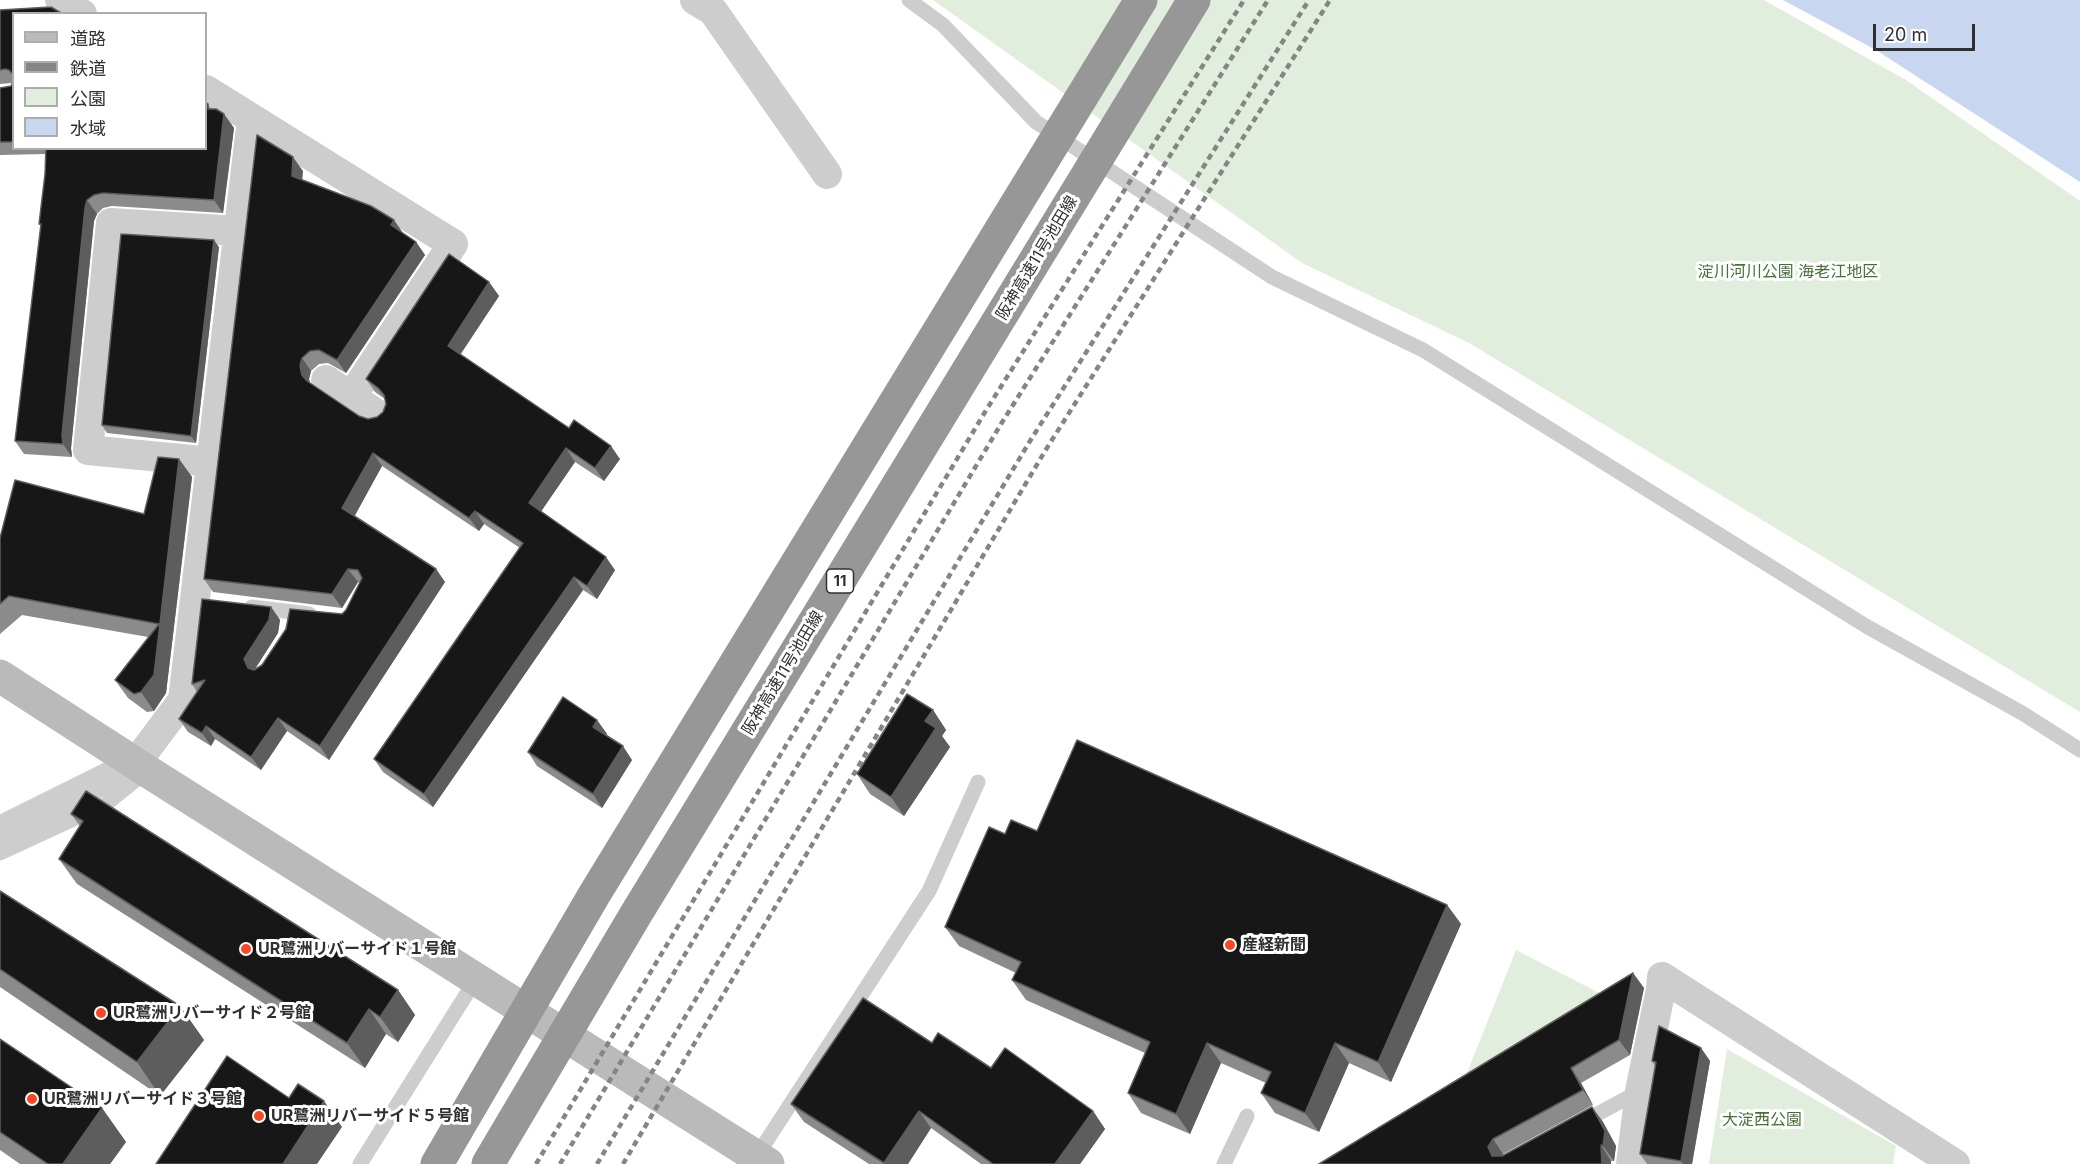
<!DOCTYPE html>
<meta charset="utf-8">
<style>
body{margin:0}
#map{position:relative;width:2080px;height:1164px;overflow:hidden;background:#fff;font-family:Inter,"Noto Sans JP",sans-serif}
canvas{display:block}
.legend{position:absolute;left:12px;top:12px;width:195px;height:138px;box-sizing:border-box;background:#fff;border:2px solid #acacac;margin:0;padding:8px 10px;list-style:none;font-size:18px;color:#303030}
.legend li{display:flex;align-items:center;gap:12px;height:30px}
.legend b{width:30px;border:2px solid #acacac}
.scale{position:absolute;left:1873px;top:24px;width:102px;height:27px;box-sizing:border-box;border:3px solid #303030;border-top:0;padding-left:8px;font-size:18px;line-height:21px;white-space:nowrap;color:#303030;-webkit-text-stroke:4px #fff;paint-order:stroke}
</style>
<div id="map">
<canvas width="2080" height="1164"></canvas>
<ul class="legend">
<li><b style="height:8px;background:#bababa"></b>道路</li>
<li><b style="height:8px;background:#858585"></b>鉄道</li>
<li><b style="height:16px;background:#e2eedd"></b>公園</li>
<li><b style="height:16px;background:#c8d6f0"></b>水域</li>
</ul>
<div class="scale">20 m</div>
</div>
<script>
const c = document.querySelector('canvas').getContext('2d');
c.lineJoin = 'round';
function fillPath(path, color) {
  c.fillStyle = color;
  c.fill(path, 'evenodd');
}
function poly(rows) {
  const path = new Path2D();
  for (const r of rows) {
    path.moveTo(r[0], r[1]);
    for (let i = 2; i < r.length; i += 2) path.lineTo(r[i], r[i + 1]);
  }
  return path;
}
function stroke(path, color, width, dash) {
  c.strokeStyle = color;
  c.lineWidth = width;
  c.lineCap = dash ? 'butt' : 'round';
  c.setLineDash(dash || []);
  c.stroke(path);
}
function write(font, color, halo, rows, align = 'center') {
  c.font = font + ' Inter,"Noto Sans JP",sans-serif';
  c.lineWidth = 6;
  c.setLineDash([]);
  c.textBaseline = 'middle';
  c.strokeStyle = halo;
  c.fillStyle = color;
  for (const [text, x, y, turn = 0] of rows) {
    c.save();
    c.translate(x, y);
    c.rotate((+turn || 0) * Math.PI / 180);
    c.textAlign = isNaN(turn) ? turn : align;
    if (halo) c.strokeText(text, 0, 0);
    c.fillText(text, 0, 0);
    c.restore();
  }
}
const green = poly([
 [933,0,1764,0,1906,80,2080,201,2080,712,1469,343,1302,263],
 [1516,950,1611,999,1461,1088],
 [1727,1049,1896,1146,1893,1164,1709,1164]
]);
const water = poly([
 [1783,0,2080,0,2080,182,1876,50]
]);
const lane = poly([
 [909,0,943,25,1036,122,1272,277,1423,350,1866,626,2022,713,2080,750],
 [252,607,309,614],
 [0,853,106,804,147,771],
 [1579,1124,1640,1091],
 [756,1157,929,891,978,782],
 [360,1164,476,979],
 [1224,1164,1247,1116]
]);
const street = poly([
 [60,0,82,14],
 [695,0,713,11,827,174],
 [206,90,453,244,351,397],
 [326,380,378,415],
 [212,462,88,450,111,223,238,231],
 [0,831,135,764,183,700,252,119],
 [1662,977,1955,1164],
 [1631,1164,1640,1091,1661,989,1662,977]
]);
const secondary = poly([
 [0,676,147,771,768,1164]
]);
const rail = poly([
 [536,1164,985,412,1244,0],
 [560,1164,1001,424,1268,0],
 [597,1164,1030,441,1309,0],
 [623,1164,1045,451,1330,0]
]);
const highwayBridge = poly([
 [437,1164,594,895,1141,0],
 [488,1164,636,914,1194,0]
]);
const wall = poly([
 [0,10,14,14,14,148,206,148,208,104,211,109,224,114,234,128,223,213,112,206,103,208,97,214,94,221,71,448,72,457,24,454,15,441,41,227,39,224,45,174,46,154,0,155,0,88,11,86,12,83,0,84],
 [303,171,302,180,403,233,416,242,425,255,346,373,328,363,319,364,311,371,309,379,310,383,359,416,368,419,377,417,383,412,386,404,385,399,375,392,366,379,489,282,499,296,461,354,569,428,620,459,604,481,575,462,541,511,615,570,597,599,583,590,433,807,383,772,374,759,520,548,484,524,479,531,382,466,354,516,436,569,445,582,329,760,287,731,261,770,215,739,211,746,188,732,179,719,197,692,192,684,271,607,280,620,278,633,255,669,342,614,346,610,360,583,358,582,342,608,213,592,204,579],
 [219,247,196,443,107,433,102,425],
 [179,459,192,477,166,693,154,711,147,712,128,698,115,680,148,637,22,615,0,634,0,538,144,514],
 [933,710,946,730,942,736,950,747,904,816,870,794,857,774],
 [597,720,607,734,606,735,632,760,602,808,537,766,528,752],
 [71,814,398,990,415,1015,398,1042,386,1034,365,1068,77,884,59,859,80,826],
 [1037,831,1447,905,1461,924,1391,1082,1349,1063,1319,1132,1275,1113,1261,1093,1266,1083,1221,1063,1190,1134,1141,1113,1128,1093,1145,1053,1026,1000,1012,980,1016,973,959,946,945,927,1005,834],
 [0,891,180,1006,204,1040,160,1096,0,987],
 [1633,973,1644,988,1630,1055,1581,1083,1593,1105,1503,1154,1502,1156,1592,1107,1603,1122,1616,1146,1614,1161,1319,1164],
 [0,1039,102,1108,126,1142,110,1164,20,1164,0,1150],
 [932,1043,1093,1111,1105,1129,1080,1164,981,1164,931,1128,908,1164,869,1164,804,1122,791,1104],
 [1701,1048,1710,1061,1692,1164,1647,1164,1640,1154,1655,1066,1652,1061]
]);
const shadedWall = poly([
 [224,114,234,128,223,213,214,200],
 [293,157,303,171,301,190,292,176],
 [87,200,97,214,94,221,71,448,72,457,63,444,62,435,85,208],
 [394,220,403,233,391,225],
 [214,240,219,247,196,443,191,436],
 [416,242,425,255,346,373,337,360],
 [489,282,499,296,457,359,448,346],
 [302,358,311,371,309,379,311,388,302,375,300,366],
 [611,446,620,459,604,481,595,468],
 [566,448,575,462,538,516,529,503],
 [373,453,382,466,352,521,342,508],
 [179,459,192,477,166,693,154,711,141,692,154,675],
 [475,511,484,524,479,531,469,518],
 [606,557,615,570,597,599,587,586],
 [348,569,358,582,342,608,332,594],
 [436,569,445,582,329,760,320,746],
 [574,577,583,590,433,807,424,794],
 [271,607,280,620,278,633,253,672,248,668,244,659],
 [933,710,946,730,942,736,950,747,904,816,891,797,925,721],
 [278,718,287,731,261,770,251,757],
 [597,720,607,734,603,740,593,727],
 [206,726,215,739,211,746,202,733],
 [623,746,632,760,602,808,593,794],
 [1447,905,1461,924,1391,1082,1378,1062],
 [1633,973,1644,988,1630,1055,1619,1040],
 [398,990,415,1015,398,1042,380,1017],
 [180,1006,204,1040,160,1096,137,1062],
 [369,1009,386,1034,365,1068,347,1043],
 [1207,1043,1221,1063,1190,1134,1176,1114],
 [1335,1043,1349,1063,1319,1132,1305,1113],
 [1701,1048,1710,1061,1692,1164,1683,1164,1681,1161],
 [1571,1068,1581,1083,1593,1105,1583,1090],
 [324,1101,342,1127,317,1164,283,1164],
 [1592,1107,1603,1122,1616,1146,1614,1161,1603,1146],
 [102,1108,126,1142,110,1164,63,1164],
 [919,1111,931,1128,908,1164,884,1164],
 [1093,1111,1105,1129,1080,1164,1055,1164],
 [1493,1139,1503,1154,1498,1162,1492,1156,1488,1147],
 [1601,1145,1611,1161,1611,1164,1602,1164]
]);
const building = poly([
 [51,7,63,14,14,14,14,76,9,70,5,69,0,70,0,10,51,7],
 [14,80,14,142,0,142,0,88,11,86,14,80],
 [206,103,208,104,208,109,216,109,224,114,214,200,103,193,94,195,87,200,85,208,62,435,63,444,15,441,41,224,39,224,45,174,46,148,206,148,206,103],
 [257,135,293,157,292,176,371,206,394,220,391,225,416,242,337,360,319,350,310,351,302,358,300,366,302,375,307,381,359,416,368,419,377,417,383,412,386,404,384,395,378,388,366,379,449,254,489,282,448,346,569,428,574,420,611,446,595,468,566,448,529,503,606,557,587,586,574,577,424,794,374,759,523,543,475,511,469,518,373,453,342,508,436,569,320,746,278,718,251,757,206,726,202,733,179,719,205,680,192,684,202,599,271,607,269,620,244,659,248,668,254,670,262,665,286,629,290,609,342,614,346,610,362,578,358,570,348,569,332,594,204,579,257,135],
 [121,234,214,240,191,436,102,425,121,234],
 [158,457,179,459,154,675,141,692,134,694,115,680,159,624,9,596,0,604,0,538,15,480,144,514,158,457],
 [907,694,933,710,925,721,936,728,891,797,857,774,907,694],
 [563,697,597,720,593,727,623,746,593,794,528,752,563,697],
 [1077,740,1447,905,1378,1062,1335,1043,1305,1113,1261,1093,1271,1072,1207,1043,1176,1114,1128,1093,1150,1042,1012,980,1021,962,945,927,989,827,1005,834,1011,820,1037,831,1077,740],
 [86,791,398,990,380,1017,369,1009,347,1043,59,859,83,821,71,814,86,791],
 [0,891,180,1006,137,1062,0,969,0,891],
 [1633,973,1619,1040,1571,1068,1583,1090,1493,1139,1488,1147,1492,1156,1502,1156,1592,1107,1605,1131,1603,1146,1601,1145,1602,1164,1319,1164,1633,973],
 [863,998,932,1043,938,1033,991,1068,1005,1048,1093,1111,1055,1164,993,1164,919,1111,884,1163,791,1104,863,998],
 [1659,1026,1701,1048,1681,1161,1640,1154,1656,1062,1652,1061,1659,1026],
 [0,1039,102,1108,63,1164,48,1164,0,1132,0,1039],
 [227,1056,289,1098,298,1084,324,1101,283,1164,156,1164,227,1056]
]);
const markers = [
 [1230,945,6,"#f64923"],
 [246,949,6,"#f64923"],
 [101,1013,6,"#f64923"],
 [32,1099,6,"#f64923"],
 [259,1116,6,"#f64923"]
];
const shields = [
 [840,581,27]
];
const shieldNames = [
 ["11",840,581]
];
const streetNames = [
 ["阪神高速11号池田線",1037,258,-59],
 ["阪神高速11号池田線",783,673,-59]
];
const parkNames = [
 ["淀川河川公園 海老江地区",1788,272],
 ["大淀西公園",1762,1120]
];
const poiNames = [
 ["産経新聞",1242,945],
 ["UR鷺洲リバーサイド１号館",258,949],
 ["UR鷺洲リバーサイド２号館",113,1013],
 ["UR鷺洲リバーサイド３号館",44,1099],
 ["UR鷺洲リバーサイド５号館",271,1116]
];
fillPath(green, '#e2eedd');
fillPath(water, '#c8d6f0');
stroke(lane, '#cdcdcd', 15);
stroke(street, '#cdcdcd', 30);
stroke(secondary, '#bababa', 33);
stroke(rail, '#858585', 4.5, [6, 4.5]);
stroke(highwayBridge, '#979797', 33);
fillPath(wall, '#8b8b8b');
fillPath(shadedWall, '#5d5d5d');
fillPath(building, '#171717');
stroke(building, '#5d5d5d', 1.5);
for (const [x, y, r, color] of markers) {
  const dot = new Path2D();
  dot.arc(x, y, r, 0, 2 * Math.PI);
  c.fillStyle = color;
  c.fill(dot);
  stroke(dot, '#fff', 2);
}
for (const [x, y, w] of shields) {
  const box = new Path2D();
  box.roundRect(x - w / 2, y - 12, w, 24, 4.5);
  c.fillStyle = '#fff';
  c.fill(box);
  stroke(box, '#303030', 1.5);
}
write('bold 15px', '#303030', null, shieldNames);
write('16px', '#303030', '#fff', streetNames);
write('16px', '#457138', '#fff', parkNames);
write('bold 16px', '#303030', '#fff', poiNames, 'left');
</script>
